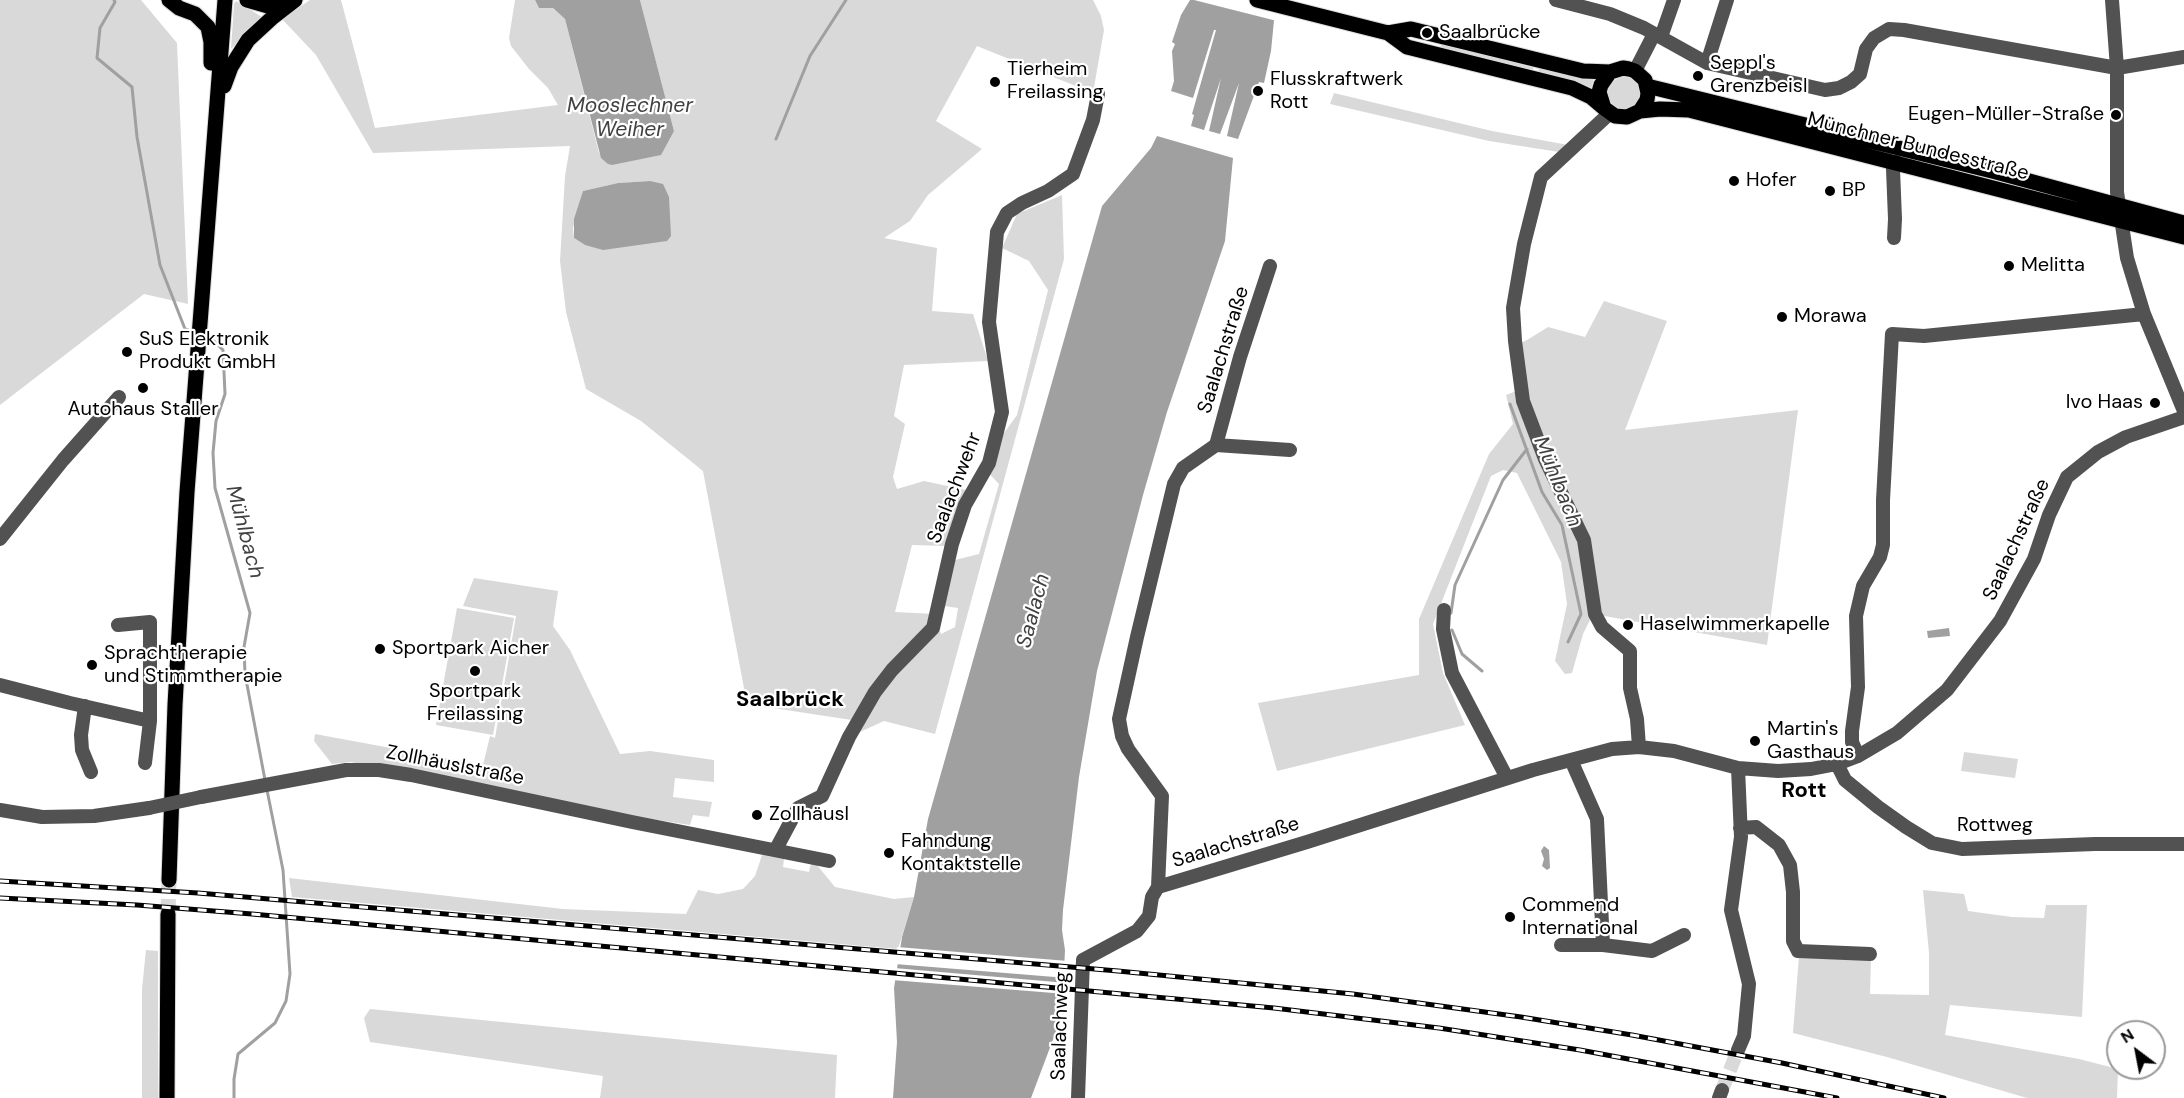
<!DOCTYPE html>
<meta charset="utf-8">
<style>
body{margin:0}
#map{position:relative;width:2184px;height:1098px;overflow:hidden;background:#fff;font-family:"DM Sans",sans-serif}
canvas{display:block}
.north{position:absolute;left:2106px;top:1020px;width:60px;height:60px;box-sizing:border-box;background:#fff;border:2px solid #999;border-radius:50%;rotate:328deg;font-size:16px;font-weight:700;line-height:24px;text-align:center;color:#000}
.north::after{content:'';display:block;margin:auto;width:21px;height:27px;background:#000;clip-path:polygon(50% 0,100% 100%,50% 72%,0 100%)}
</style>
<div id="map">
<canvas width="2184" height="1098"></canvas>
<div class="north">N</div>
</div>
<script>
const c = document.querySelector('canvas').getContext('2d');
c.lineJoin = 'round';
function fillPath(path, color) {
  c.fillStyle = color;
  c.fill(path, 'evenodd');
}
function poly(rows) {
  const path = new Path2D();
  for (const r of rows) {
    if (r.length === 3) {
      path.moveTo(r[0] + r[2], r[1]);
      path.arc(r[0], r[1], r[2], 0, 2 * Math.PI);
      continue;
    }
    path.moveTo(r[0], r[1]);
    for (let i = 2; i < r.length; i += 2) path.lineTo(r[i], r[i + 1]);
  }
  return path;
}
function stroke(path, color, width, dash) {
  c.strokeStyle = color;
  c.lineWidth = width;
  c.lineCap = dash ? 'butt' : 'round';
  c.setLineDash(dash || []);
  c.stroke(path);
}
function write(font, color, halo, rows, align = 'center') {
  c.font = font + ' "DM Sans",sans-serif';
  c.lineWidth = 4.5;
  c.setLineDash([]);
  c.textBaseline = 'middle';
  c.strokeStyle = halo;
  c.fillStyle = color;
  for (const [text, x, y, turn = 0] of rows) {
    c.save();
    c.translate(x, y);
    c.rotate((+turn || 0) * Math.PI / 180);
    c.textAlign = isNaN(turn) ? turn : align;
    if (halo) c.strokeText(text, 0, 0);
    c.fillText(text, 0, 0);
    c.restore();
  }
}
const green = poly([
 [0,0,141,0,177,43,188,304,144,294,0,405],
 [310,0,341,0,375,128,558,105,548,88,529,69,511,46,509,38,515,0,535,0,539,8,553,8,565,19,599,153,665,145,674,131,640,0,1093,0,1101,16,1104,30,1093,93,977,46,936,121,982,149,928,195,910,221,884,238,937,248,932,311,973,314,988,361,904,365,894,416,905,424,893,477,897,489,924,481,966,490,946,546,912,545,895,612,934,614,941,634,955,627,958,608,944,606,955,560,979,554,999,484,981,465,1017,415,1048,290,1029,261,1002,248,1017,214,1062,195,1064,259,935,734,884,721,849,737,858,721,747,704,703,471,641,421,586,389,566,312,560,261,565,176,570,146,373,153,316,55,282,19],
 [650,181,585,245,574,238,573,228,583,191,618,183],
 [236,1,262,17,231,49,234,4],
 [1442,42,1534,65,1532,72,1440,50],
 [1540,66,1594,78,1591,89,1537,74],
 [1624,93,16],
 [1334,93,1492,131,1568,145,1559,152,1489,141,1330,104],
 [1604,301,1667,321,1625,430,1798,410,1767,645,1593,614,1583,634,1572,673,1565,674,1555,661,1567,604,1561,562,1517,473,1503,470,1491,476,1433,624,1443,673,1465,725,1277,771,1258,703,1419,675,1419,619,1489,454,1513,424,1506,395,1519,390,1512,347,1527,340,1548,327,1585,337],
 [474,578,558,591,553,626,570,650,620,754,650,751,714,760,714,782,675,778,673,797,712,802,709,817,693,815,690,825,625,815,490,785,396,772,351,762,332,764,314,741,315,734,483,765,490,736,495,738,516,616,463,606],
 [457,608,514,618,493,735,436,725],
 [1964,752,2018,759,2015,778,1961,771],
 [762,855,784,859,783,867,809,872,811,863,817,865,835,887,894,899,914,897,898,949,292,897,289,878,563,909,686,914,698,890,718,894,743,889,755,876],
 [1923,890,1964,894,1968,911,2012,917,2044,918,2046,905,2087,905,2082,1017,1950,1005,1945,1035,2079,1059,2118,1069,2117,1098,2027,1098,1887,1057,1793,1033,1799,956,1871,957,1870,994,1929,995,1929,953],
 [146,950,158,951,158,1098,142,1098,142,989],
 [370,1009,837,1055,835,1098,600,1098,603,1076,370,1042,364,1018]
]);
const water = poly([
 [535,0,640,0,674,131,661,155,612,165,608,164,601,158,565,19,553,8,539,8],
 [1190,0,1276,0,1271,51,1264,83,1259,82,1238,139,1227,136,1239,83,1220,134,1209,131,1221,78,1204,130,1191,126,1194,115,1192,114,1216,30,1214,30,1193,98,1171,91,1174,81,1172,51,1175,44,1172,42,1181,15],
 [1157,136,1233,158,1225,241,1167,412,1143,495,1097,671,1079,777,1063,910,1062,930,1065,950,1063,991,1057,1029,1031,1098,893,1098,897,1042,894,988,902,937,914,897,928,819,1102,206,1151,148],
 [650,181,663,184,669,197,671,236,667,241,603,250,585,245,574,238,574,219,583,191,618,183],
 [1949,628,1950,636,1928,638,1927,631],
 [1544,846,1549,850,1550,868,1547,870,1542,866,1544,859,1541,851]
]);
const pier = poly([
 [1194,0,1279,0,1277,21],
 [897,947,1068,961,1067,978,895,964],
 [894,968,1067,983,1066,992,1066,994,892,980]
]);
const stream = poly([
 [114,0,115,2,100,28,97,58,132,87,137,137,160,265,185,329,194,332],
 [776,139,810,56,846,0],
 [205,337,214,341,223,350,225,394,216,421,213,453,215,488,250,613,244,647,245,674,265,780],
 [1510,404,1542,492,1562,525,1581,614,1568,642],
 [1451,613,1455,585,1503,480,1527,449],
 [1452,630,1462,654,1482,671],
 [234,1098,234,1079,238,1054,275,1023,286,1001,290,974,283,870,267,790]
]);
const minorTunnel = poly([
 [1722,1090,1738,1050]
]);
const majorTunnel = poly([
 [168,914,169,880]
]);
const minor = poly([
 [1556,0,1610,14,1644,28,1707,63,1825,90,1839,88,1851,82,1860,74,1866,49,1874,38,1889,29,1904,30,2117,68,2184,57],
 [2112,0,2117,68,2117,192,2127,258,2144,314,2184,411],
 [1661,37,1674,0],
 [1707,63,1727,0],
 [1635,71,1654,34],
 [1610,113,1541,177,1524,244,1513,308,1515,341,1523,401,1545,459,1584,540,1595,614,1602,627,1630,651,1630,688,1637,719,1639,747],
 [1894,238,1895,219,1893,169,1896,162],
 [1216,445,1290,450],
 [0,539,63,460,119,397],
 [1444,610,1443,629,1452,673,1507,778],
 [118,625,150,622,150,721,145,763],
 [0,685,70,703,150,721],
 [85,706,81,735,82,750,91,772],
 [1858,756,1852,742,1852,731,1858,687,1856,616,1863,586,1880,557,1883,545,1883,500,1892,334,1924,336,2144,314],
 [1837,764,1845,780,1878,807,1906,827,1932,843,1962,849,2095,844,2184,844],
 [1738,768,1741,837,1731,910,1749,984,1744,1036,1738,1050],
 [201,797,346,770,379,770,411,775,632,822,829,861],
 [0,810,42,817,94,816,149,808],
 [1740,828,1756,827,1779,845,1790,865,1793,892,1793,941,1798,951,1870,954],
 [776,849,798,808,822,796,849,737,875,692,892,670,933,628,952,544,965,505,989,463,1002,412,989,322,997,232,1007,213,1022,203,1048,191,1073,174,1093,120,1098,94],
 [1158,887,1307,842,1533,770,1612,749,1639,747,1674,751,1738,768,1778,771,1811,769,1837,764,1858,756,1897,733,1947,690,2000,621,2034,559,2049,515,2067,477,2098,452,2126,437,2184,417],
 [1561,945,1603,945,1597,819,1571,760],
 [1603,945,1652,951,1684,935],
 [1078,1098,1083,960,1137,931,1149,916,1152,897,1158,887,1162,796,1128,749,1122,736,1119,719,1137,637,1174,484,1183,468,1216,445,1240,357,1270,266],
 [1719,1098,1722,1090]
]);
const major = poly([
 [169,0,179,8,195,14,208,27,211,42,211,63],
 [247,0,268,6,288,0],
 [1257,0,1388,33,1407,47,1572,88,1591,97,1604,108],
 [1388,33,1411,29,1583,71,1610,72],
 [224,86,231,67,248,40,273,17,295,0],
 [1647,86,1996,172,2184,223],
 [1640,111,1647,100,1648,93,1645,80,1635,71,1629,69,1623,68,1610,72,1601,85,1599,92,1604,108,1615,116,1627,117,1640,111,1660,109,1689,110,2184,237],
 [169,880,175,705,187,492,225,0],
 [167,1098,168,914]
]);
const rail = poly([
 [0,881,198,893,1118,971,1353,994,1521,1017,1632,1035,1782,1063,1944,1098],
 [0,898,137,905,252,914,1274,1008,1439,1028,1580,1050,1837,1098]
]);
const minorBridge = poly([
 [149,808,201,797]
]);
const markers = [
 [1427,33,6,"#000"],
 [1698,76,6,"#000"],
 [995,82,6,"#000"],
 [1258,91,6,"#000"],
 [2116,115,6,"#000"],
 [1734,181,6,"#000"],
 [1830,191,6,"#000"],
 [2009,266,6,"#000"],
 [1782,317,6,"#000"],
 [127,352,6,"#000"],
 [143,388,6,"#000"],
 [2155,403,6,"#000"],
 [1628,625,6,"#000"],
 [380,649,6,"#000"],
 [92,665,6,"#000"],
 [475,671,6,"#000"],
 [1755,741,6,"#000"],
 [757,815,6,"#000"],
 [889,853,6,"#000"],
 [1510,917,6,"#000"]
];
const poiNames = [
 ["Saalbrücke",1439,33],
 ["Seppl's",1710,64],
 ["Grenzbeisl",1710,87],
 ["Tierheim",1007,70],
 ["Freilassing",1007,93],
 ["Flusskraftwerk",1270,80],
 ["Rott",1270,103],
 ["Eugen-Müller-Straße",2104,115,"right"],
 ["Hofer",1746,181],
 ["BP",1842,191],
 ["Melitta",2021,266],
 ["Morawa",1794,317],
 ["SuS Elektronik",139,340],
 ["Produkt GmbH",139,363],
 ["Ivo Haas",2143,403,"right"],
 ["Autohaus Staller",143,410,"center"],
 ["Haselwimmerkapelle",1640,625],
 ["Sportpark Aicher",392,649],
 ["Sprachtherapie",104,654],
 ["und Stimmtherapie",104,677],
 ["Sportpark",475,692,"center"],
 ["Freilassing",475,715,"center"],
 ["Martin's",1767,730],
 ["Gasthaus",1767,753],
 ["Zollhäusl",769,815],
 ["Fahndung",901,842],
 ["Kontaktstelle",901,865],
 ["Commend",1522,906],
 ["International",1522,929]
];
const streetNames = [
 ["Münchner Bundesstraße",1918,147,14],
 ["Saalachstraße",1224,350,-73],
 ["Saalachwehr",955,488,-69],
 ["Saalachstraße",2017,540,-65],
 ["Zollhäuslstraße",455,766,11],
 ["Rottweg",1995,826],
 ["Saalachstraße",1236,843,-17],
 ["Saalachweg",1061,1026,-88]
];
const waterNames = [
 ["Mooslechner",630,106],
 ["Weiher",630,130],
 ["Mühlbach",1557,482,68],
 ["Mühlbach",244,532,75],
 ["Saalach",1034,611,-75]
];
const quarterNames = [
 ["Saalbrück",790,700],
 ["Rott",1804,791]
];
fillPath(green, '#d9d9d9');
fillPath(water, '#a0a0a0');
fillPath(pier, '#fff');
stroke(stream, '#a0a0a0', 3);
stroke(minorTunnel, '#d9d9d9', 14, [14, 7]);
stroke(majorTunnel, '#d9d9d9', 15, [15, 8]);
stroke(major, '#dbdbdb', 17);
stroke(minor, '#525252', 14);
stroke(major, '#000', 15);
stroke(rail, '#000', 5);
stroke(rail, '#fff', 3, [9]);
stroke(minorBridge, '#525252', 14);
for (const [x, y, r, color] of markers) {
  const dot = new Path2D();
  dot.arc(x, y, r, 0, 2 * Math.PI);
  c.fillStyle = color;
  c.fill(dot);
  stroke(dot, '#fff', 2);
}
write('20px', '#000', '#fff', poiNames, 'left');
write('20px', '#000', '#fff', streetNames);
write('italic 21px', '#414141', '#fff', waterNames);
write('bold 22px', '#000', '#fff', quarterNames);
</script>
